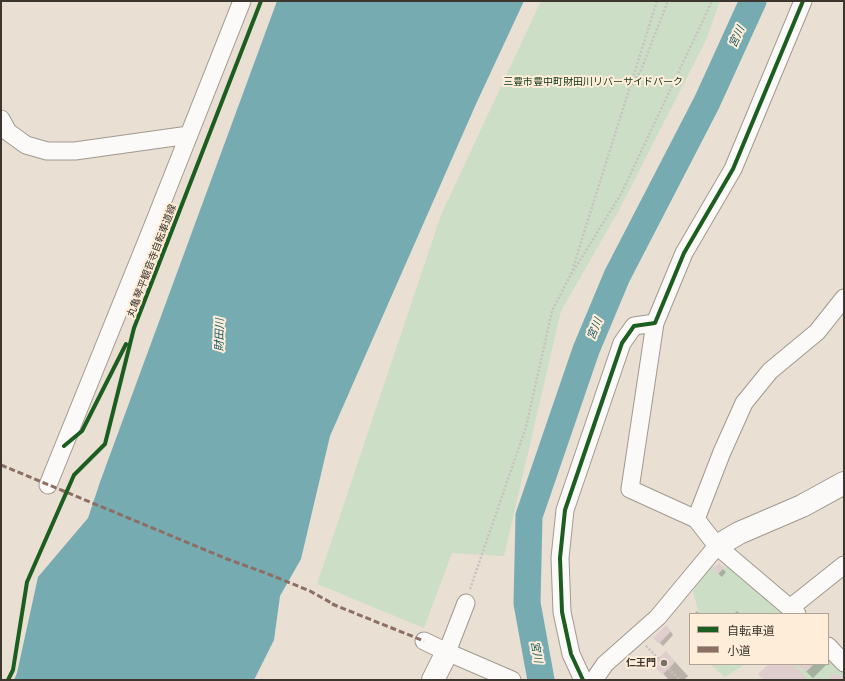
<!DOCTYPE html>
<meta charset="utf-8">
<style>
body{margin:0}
#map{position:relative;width:845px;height:681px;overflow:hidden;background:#e9dfd3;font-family:"PT Sans Narrow","Noto Sans JP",sans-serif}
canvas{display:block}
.frame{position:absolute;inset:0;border:2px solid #3d362e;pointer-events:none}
.legend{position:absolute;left:689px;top:613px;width:140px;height:52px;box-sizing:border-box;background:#feedd8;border:1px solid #b1a494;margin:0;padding:5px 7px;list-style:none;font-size:12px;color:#3d362e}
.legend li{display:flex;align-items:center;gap:8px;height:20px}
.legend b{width:20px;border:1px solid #b1a494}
</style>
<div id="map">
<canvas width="845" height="681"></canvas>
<div class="frame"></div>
<ul class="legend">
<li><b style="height:5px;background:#1b5e20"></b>自転車道</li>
<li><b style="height:5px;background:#8d6e63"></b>小道</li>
</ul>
</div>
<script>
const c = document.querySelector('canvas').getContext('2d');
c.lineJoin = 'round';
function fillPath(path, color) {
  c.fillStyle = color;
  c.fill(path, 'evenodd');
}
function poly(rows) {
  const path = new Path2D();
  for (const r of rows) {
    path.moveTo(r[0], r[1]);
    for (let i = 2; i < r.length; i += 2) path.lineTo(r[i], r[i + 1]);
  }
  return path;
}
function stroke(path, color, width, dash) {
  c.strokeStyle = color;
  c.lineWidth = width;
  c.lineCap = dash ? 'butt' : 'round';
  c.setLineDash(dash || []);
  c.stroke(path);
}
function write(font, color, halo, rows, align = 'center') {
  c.font = font + ' "PT Sans Narrow","Noto Sans JP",sans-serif';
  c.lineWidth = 4;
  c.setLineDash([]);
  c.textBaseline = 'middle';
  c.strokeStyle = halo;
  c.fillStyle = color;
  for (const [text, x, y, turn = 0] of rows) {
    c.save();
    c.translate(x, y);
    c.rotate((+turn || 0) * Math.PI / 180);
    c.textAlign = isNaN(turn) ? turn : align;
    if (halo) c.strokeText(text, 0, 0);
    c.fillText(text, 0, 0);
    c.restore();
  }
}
const green = poly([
 [541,1,720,1,706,40,619,210,561,311,504,556,452,553,424,628,317,584,441,215],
 [710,566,736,567,785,614,699,614,693,591],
 [828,655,844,670,844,680,800,680,789,664,828,664],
 [710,664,745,664,725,677]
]);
const water = poly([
 [277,1,524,1,476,104,330,436,301,559,280,596,274,640,254,680,14,680,17,673,38,577,88,518,100,482]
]);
const shadow = poly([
 [719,565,726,572,722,577,714,570],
 [697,611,700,614,694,614],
 [737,611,740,614,734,614],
 [669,629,673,635,663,646,655,638],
 [666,652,688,676,684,680,669,680,654,664],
 [798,664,827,664,813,678]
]);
const river = poly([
 [541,680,527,603,529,516,586,350,617,276,707,102,753,1]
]);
const building = poly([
 [719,563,724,568,718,574,713,570],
 [666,625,671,631,659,644,653,638],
 [666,651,675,662,662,675,652,664],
 [769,664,793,664,808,680,764,680,758,674],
 [797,664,814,664,806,672],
 [831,674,844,676,844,680,830,680]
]);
const path = poly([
 [632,85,641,70,668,1],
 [571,274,657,1],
 [470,589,526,427,552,311,569,278,621,194,698,31,712,1],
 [646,646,680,680]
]);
const street = poly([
 [1,119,8,132,26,145,47,151,75,151,189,135],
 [655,323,630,489,696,519],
 [48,485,150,233,242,1],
 [790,608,844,565],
 [797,614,717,546,696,519,722,452,744,403,770,371,817,332,844,298],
 [424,641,447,652,512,680],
 [828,646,844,663],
 [447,652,466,603],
 [583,680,571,654,562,612,560,558,565,510,622,343,634,326,655,323,684,253,733,169,803,1],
 [594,680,605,664,658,617,717,546]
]);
const secondary = poly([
 [717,546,739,533,802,506,844,483],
 [433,680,447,652]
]);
const quiet = poly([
 [1,465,227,559,263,572,310,591,335,605],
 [332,604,424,641]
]);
const cycleway = poly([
 [64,446,82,431,126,344],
 [8,680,13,670,27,582,74,475,105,444,134,328,261,1],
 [583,680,571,654,562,612,560,558,565,510,622,343,634,326,655,323,684,253,733,169,803,1]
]);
const markers = [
 [664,663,4,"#797168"]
];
const parkNames = [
 ["三豊市豊中町財田川リバーサイドパーク",593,82]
];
const streetNames = [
 ["丸亀琴平観音寺自転車道線",152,261,-69]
];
const poiNames = [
 ["仁王門",656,663]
];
const waterNames = [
 ["宮川",737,37,-65],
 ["宮川",595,329,-68],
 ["財田川",220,335,-89],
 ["宮川",536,652,80]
];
fillPath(green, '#cddec6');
fillPath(water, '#76acb1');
fillPath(shadow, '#0003');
stroke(river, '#76acb1', 27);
fillPath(building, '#e0cece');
stroke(street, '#a09990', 19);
stroke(secondary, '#a09990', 24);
stroke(path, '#c6c2bf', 2.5, [2, 2]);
stroke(street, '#fcfaf8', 17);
stroke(secondary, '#fcfaf8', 22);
stroke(quiet, '#8d6e63', 3, [6, 3]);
stroke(cycleway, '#1b5e20', 4);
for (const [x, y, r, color] of markers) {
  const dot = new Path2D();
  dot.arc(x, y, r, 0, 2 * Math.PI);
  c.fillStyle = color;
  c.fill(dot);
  stroke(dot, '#feedd8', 1.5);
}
write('10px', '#0e3519', '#feedd8', parkNames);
write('10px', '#3d362e', '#feedd8', streetNames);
write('bold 10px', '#3d362e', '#feedd8', poiNames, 'right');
write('italic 11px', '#195c66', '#feedd8', waterNames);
</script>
